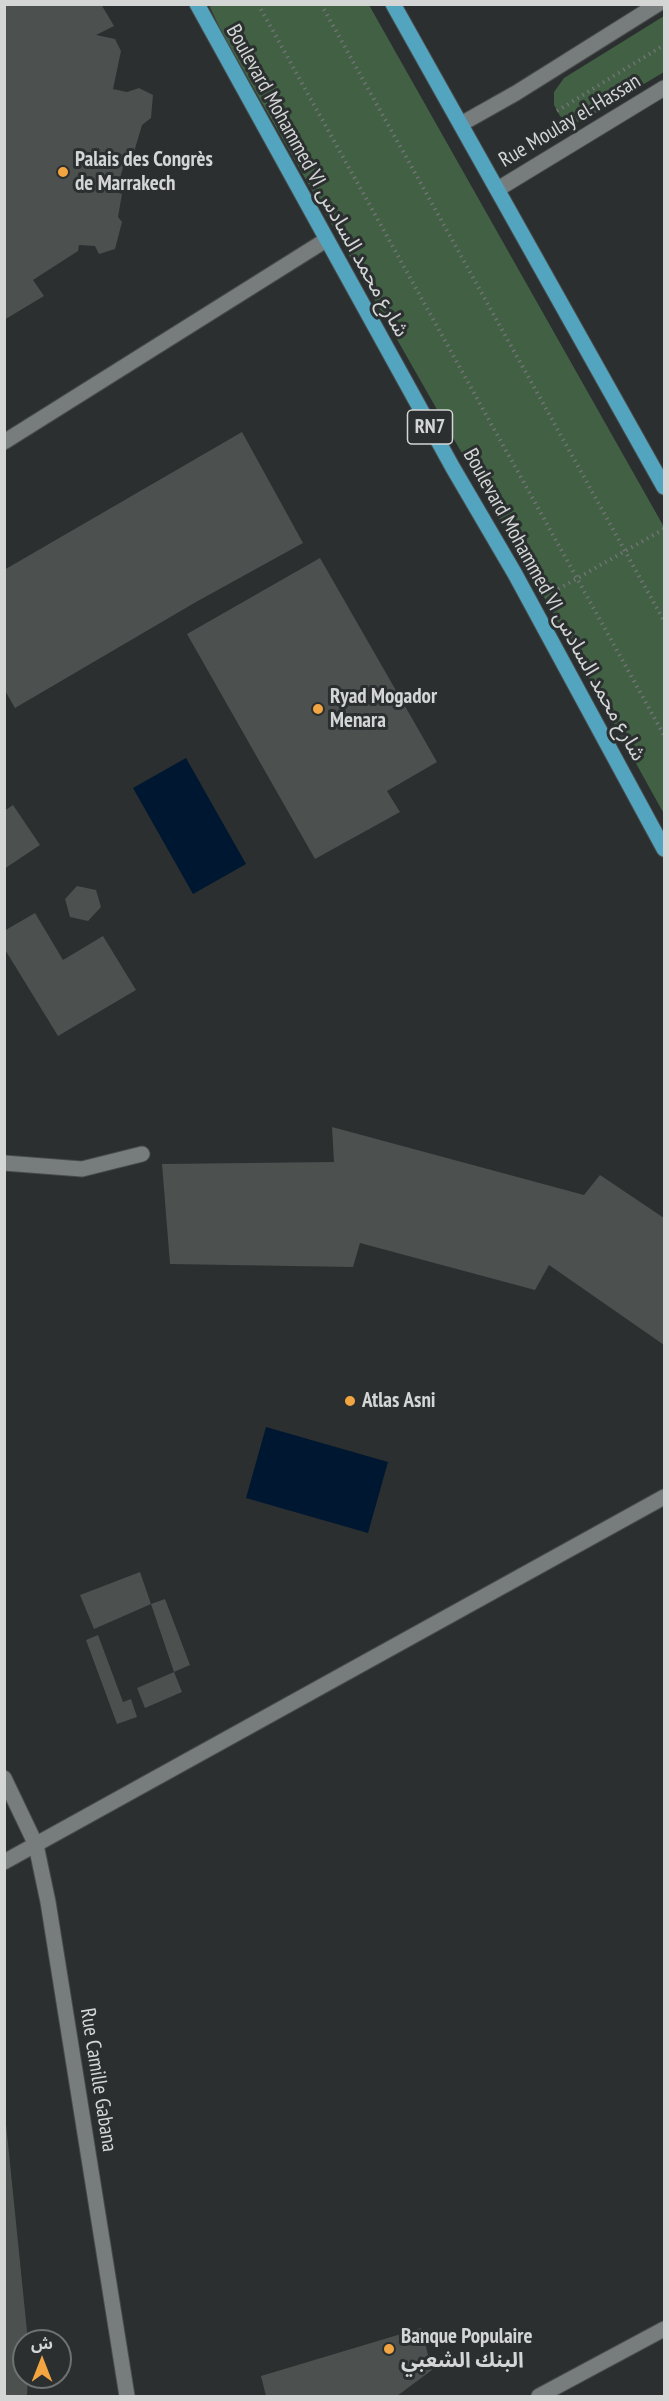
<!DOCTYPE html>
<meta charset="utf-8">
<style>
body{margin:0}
#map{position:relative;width:669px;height:2401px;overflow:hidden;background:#2b2f2f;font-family:"PT Sans Narrow","Noto Sans Arabic",sans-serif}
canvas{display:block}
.frame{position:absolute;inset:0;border:6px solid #d4d6d6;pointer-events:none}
.north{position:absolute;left:12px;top:2329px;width:60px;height:60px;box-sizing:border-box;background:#2b2f2f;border:2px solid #6f7272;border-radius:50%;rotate:0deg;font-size:16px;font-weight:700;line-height:24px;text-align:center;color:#d4d6d6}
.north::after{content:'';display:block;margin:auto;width:21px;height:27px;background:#f2a541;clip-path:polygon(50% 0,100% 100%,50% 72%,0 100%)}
</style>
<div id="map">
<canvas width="669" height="2401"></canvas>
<div class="frame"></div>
<div class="north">ش</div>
</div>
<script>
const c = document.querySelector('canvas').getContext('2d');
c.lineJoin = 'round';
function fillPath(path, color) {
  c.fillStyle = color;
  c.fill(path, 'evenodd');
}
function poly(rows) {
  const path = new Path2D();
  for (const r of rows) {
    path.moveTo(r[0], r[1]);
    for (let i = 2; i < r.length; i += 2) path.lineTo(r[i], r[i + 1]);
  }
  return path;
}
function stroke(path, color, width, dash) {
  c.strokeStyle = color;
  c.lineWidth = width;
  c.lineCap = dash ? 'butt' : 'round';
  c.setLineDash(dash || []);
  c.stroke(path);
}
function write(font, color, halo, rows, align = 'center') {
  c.font = font + ' "PT Sans Narrow","Noto Sans Arabic",sans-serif';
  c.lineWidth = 6;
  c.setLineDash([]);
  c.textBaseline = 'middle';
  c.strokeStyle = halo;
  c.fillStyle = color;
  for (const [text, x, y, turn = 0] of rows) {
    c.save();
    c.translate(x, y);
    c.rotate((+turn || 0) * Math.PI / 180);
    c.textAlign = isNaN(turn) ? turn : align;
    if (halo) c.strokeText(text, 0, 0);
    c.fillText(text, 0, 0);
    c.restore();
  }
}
const green = poly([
 [209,5,369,5,664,527,664,814,544,597,221,31],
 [664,16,664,72,584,120,570,124,560,116,554,105,554,92,564,78]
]);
const water = poly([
 [186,758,246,864,193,894,133,788],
 [266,1427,388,1462,368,1533,246,1498]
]);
const building = poly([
 [4,4,101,4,114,26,96,35,115,39,121,51,113,89,127,92,139,88,153,95,151,118,142,125,134,152,128,150,116,192,122,194,118,217,122,222,115,249,99,254,95,246,79,245,78,251,33,280,44,296,4,320],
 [242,432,303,543,196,602,15,708,4,689,4,570],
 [320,558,437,762,387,791,400,812,315,859,187,634],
 [13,805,40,845,4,869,4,811],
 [77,886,96,890,101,907,88,921,70,917,65,899],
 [35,913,63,960,103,936,136,990,58,1036,4,948,4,931],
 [332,1127,584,1195,600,1175,664,1218,664,1345,549,1265,535,1290,360,1243,353,1267,170,1264,162,1164,334,1162],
 [140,1572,151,1604,94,1629,80,1595],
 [165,1599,190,1665,174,1672,182,1692,145,1708,137,1688,174,1672,151,1604],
 [98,1635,123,1702,131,1699,137,1717,117,1724,86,1640],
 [6,2124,28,2341,24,2341,24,2377,28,2377,27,2396,4,2396],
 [421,2328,432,2370,397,2396,266,2396,261,2376]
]);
const path = poly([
 [258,4,664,735],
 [321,4,664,621],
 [557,111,664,45],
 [553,592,664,529]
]);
const minor = poly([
 [461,124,516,93,658,4],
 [498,189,664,88],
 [4,442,326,240],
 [4,1163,82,1169,142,1154],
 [4,1778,36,1845,48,1902,127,2396],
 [4,1862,664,1497],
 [539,2396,664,2329]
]);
const major = poly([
 [197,4,453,468,515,574,664,849],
 [393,4,664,487]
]);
const markers = [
 [63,172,6,"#f2a541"],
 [318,709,6,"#f2a541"],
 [350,1401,6,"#f2a541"],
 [389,2349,6,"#f2a541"]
];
const shields = [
 [430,427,45]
];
const shieldNames = [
 ["RN7",430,427]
];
const streetNames = [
 ["Rue Moulay el-Hassan",570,121,-31],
 ["Boulevard Mohammed VI شارع محمد السادس",317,181,61],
 ["Boulevard Mohammed VI شارع محمد السادس",554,605,61],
 ["Rue Camille Gabana",98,2080,81]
];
const poiNames = [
 ["Palais des Congrès",75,160],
 ["de Marrakech",75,184],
 ["Ryad Mogador",330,697],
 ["Menara",330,721],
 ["Atlas Asni",362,1401],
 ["Banque Populaire",401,2337],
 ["البنك الشعبي",401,2361]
];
fillPath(green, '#416044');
fillPath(water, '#001731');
fillPath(building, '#4c504e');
stroke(minor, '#494c4c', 17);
stroke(major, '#494c4c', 17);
stroke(path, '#707373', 4, [1.5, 4.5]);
stroke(minor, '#777c7c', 15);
stroke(major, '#53a5bf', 15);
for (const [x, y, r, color] of markers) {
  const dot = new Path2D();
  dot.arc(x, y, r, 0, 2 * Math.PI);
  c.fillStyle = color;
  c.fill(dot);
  stroke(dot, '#2b2f2f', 2);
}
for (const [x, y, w] of shields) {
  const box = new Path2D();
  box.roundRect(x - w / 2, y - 17, w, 34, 4.5);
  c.fillStyle = '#2b2f2f';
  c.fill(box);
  stroke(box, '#d4d6d6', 1.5);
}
write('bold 20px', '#d4d6d6', null, shieldNames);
write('21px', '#d4d6d6', '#2b2f2f', streetNames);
write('bold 21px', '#d4d6d6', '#2b2f2f', poiNames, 'left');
</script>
